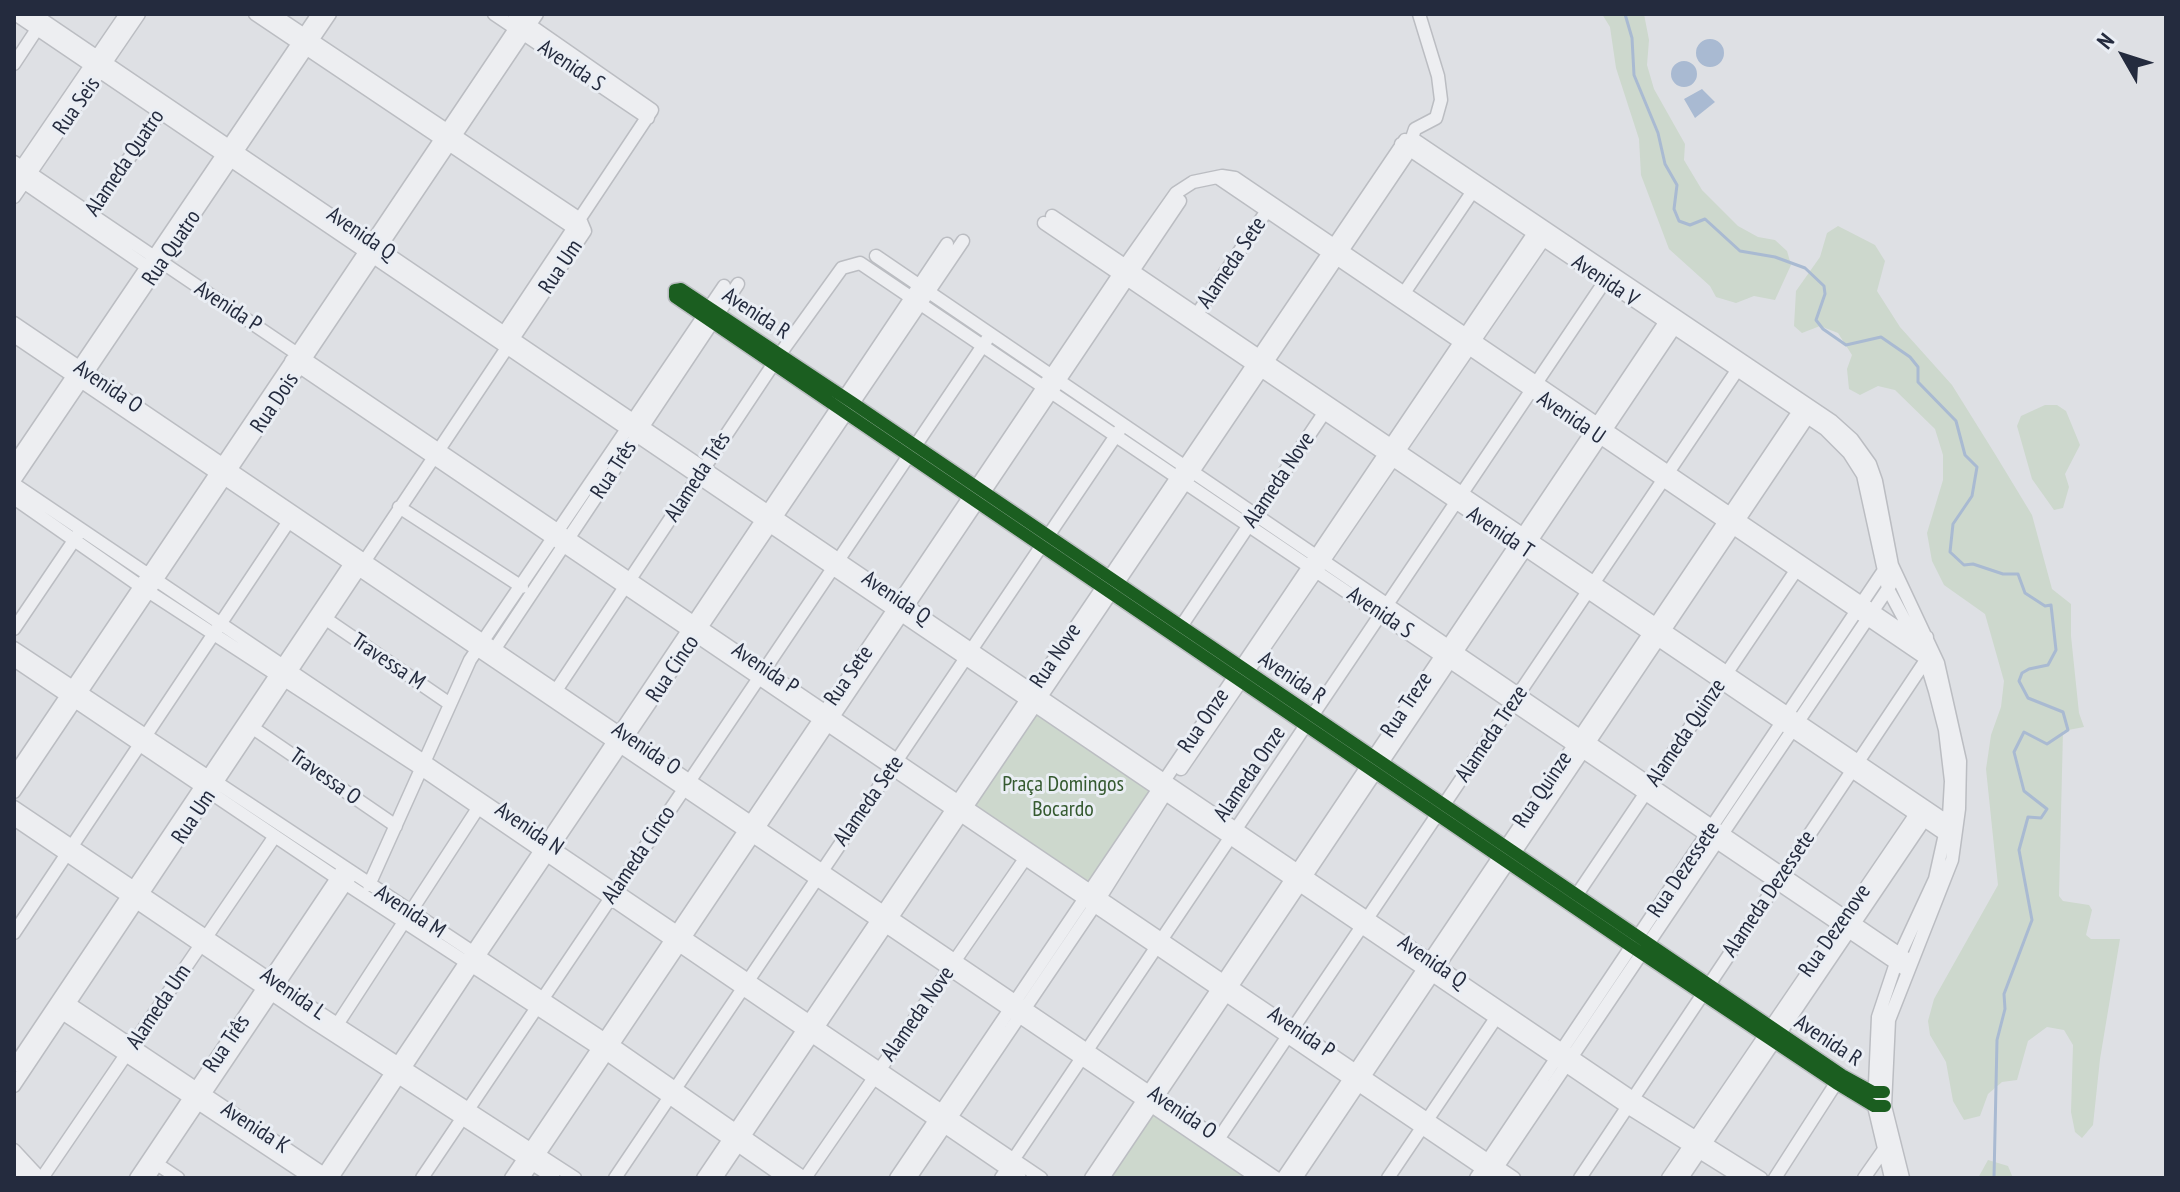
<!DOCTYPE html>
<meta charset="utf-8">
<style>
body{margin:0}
#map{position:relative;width:2180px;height:1192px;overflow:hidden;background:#dee0e4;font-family:"PT Sans Narrow",sans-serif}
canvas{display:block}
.frame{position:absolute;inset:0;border:16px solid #242b3e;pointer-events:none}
.north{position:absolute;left:2084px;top:16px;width:80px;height:80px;-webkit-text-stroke:6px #eaeef4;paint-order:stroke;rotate:309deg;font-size:22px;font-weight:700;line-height:32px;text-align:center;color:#242b3e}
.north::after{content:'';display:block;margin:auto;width:28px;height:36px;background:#242b3e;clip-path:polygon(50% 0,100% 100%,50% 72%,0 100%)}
</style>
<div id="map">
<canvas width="2180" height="1192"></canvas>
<div class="frame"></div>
<div class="north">N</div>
</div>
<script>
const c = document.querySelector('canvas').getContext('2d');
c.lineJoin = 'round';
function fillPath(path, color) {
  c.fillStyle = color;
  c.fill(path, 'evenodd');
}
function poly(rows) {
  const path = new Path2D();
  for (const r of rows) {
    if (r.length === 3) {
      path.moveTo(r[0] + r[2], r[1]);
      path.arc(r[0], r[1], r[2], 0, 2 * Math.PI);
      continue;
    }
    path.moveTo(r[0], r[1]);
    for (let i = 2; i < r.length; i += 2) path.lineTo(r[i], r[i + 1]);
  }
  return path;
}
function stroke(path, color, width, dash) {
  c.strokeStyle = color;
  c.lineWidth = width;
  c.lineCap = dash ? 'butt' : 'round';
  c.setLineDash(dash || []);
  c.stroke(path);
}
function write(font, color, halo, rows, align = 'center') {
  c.font = font + ' "PT Sans Narrow",sans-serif';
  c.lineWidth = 6;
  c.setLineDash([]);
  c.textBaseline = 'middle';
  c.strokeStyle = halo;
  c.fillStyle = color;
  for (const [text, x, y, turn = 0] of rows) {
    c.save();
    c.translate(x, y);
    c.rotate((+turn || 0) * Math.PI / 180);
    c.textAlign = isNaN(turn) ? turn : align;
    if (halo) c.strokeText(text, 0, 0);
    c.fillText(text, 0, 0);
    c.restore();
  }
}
const green = poly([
 [1602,14,1644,14,1649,40,1647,65,1654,89,1685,144,1684,160,1702,190,1738,226,1758,237,1775,240,1787,251,1791,265,1775,300,1754,296,1736,303,1716,297,1710,286,1669,249,1641,175,1639,139,1616,68,1610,27],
 [1838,226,1875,245,1885,261,1877,291,1900,327,1952,385,1995,454,2032,515,2052,589,2071,604,2071,636,2079,713,2084,727,2063,731,2059,896,2063,901,2089,905,2092,910,2086,935,2091,939,2120,939,2100,1059,2093,1125,2082,1138,2075,1132,2071,1112,2073,1045,2064,1030,2047,1027,2028,1041,2017,1080,2002,1082,1988,1094,1980,1116,1964,1120,1953,1101,1946,1062,1930,1035,1928,1021,1934,999,1998,885,1986,769,1991,735,2001,707,2004,681,1985,614,1944,585,1932,561,1927,533,1943,480,1943,455,1935,429,1895,390,1878,386,1860,395,1849,389,1847,369,1852,355,1838,333,1820,326,1802,333,1794,326,1796,291,1820,257,1827,233],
 [2045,405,2057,405,2066,411,2080,445,2065,474,2069,487,2063,508,2054,510,2032,479,2017,426,2021,416],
 [1037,708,1156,789,1092,889,969,807],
 [1152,1113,1251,1178,1106,1178],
 [1988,1160,2008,1166,2013,1178,1978,1178]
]);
const water = poly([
 [1710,53,14],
 [1684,74,13],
 [1702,89,1715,102,1695,118,1684,99]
]);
const stream = poly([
 [1625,14,1632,38,1634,75,1658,133,1665,164,1677,185,1674,209,1679,221,1690,225,1705,219,1740,251,1775,257,1805,268,1824,286,1825,294,1816,320,1823,329,1846,345,1881,337,1910,357,1918,367,1918,382,1956,421,1965,455,1977,467,1972,496,1953,524,1950,552,1964,565,1973,564,2003,574,2018,574,2025,593,2045,606,2051,605,2056,650,2048,665,2029,669,2022,673,2019,681,2028,698,2063,712,2068,730,2047,744,2024,732,2014,752,2024,791,2047,809,2041,818,2028,817,2019,850,2032,920,2004,994,2005,1009,1997,1040,1994,1178]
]);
const minor = poly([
 [15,14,1627,1107,1741,1178],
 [34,14,1633,1098,1761,1178],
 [255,14,581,233],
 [494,14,648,118],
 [14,64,41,23],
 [1412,138,1832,421,1852,439,1870,464,1876,481,1892,565,1938,663,1960,761,1959,809,1952,860,1889,1020,1885,1106,1903,1178],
 [1412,138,1415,129,1436,118,1441,100,1438,76,1419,14],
 [1401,144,1825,429,1849,453,1863,475,1888,589,1925,658,1935,691,1945,730,1951,781,1949,816,1935,879,1896,963,1878,1017,1874,1106,1891,1178],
 [14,162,1514,1178],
 [1217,177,1922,656],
 [14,178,126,14],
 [19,179,153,271],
 [14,197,139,14],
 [1052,216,1951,824],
 [86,222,163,108],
 [1044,223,1949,837],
 [876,256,1907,959],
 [1400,299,1477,185],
 [1193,320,1270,206],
 [14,323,1276,1178],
 [14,336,1258,1178],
 [501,337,652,110,514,14],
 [291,361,1496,1178],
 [14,463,318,14],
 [14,481,330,14],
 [14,484,1041,1178],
 [14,498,140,586,421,769,1020,1178],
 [399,507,522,587],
 [326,619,450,704],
 [14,629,79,533],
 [1178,631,1328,407],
 [14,648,613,1045,804,1178],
 [492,653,738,284],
 [14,660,337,878,607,1054,785,1178],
 [551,698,780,354,842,268,860,263,1906,970],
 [253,728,396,826],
 [1181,769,1546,236],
 [14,774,525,14],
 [14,792,537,14],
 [14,807,314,1009,575,1178],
 [14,819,310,1020,554,1178],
 [369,885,470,660,724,286],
 [1572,902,1799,566],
 [14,933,289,521],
 [64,1000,330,1178],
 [56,1009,311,1178],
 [333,1031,482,802],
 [14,1066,355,557],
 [14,1086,585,231,580,219,273,14],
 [1884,1092,1873,1092,1842,1075,853,403,681,289,675,290,675,297,703,316,1632,947,1836,1083,1874,1106,1885,1106],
 [1215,1144,1742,363],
 [14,1150,40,1178],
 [14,1164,26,1178],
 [157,1164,178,1178],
 [1494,1172,1891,584],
 [42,1178,275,836],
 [136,1178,341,872],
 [148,1178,349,879],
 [321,1178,947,244],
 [332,1178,472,966,963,241],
 [422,1178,988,338],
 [511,1178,1126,264,1176,193,1193,182,1222,176,1235,178,1916,640,1927,637],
 [523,1178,1180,201],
 [615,1178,1121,428],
 [703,1178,1405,140],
 [716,1178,1415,143],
 [805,1178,1029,853],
 [896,1178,1538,227],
 [910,1178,1101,896,1169,788],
 [1001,1178,1609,275],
 [1091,1178,1670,315],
 [1103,1178,1679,321],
 [1283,1178,1803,405],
 [1296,1178,1812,411],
 [1388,1178,1500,1012],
 [1476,1178,1884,570],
 [1580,1178,1928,657],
 [1668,1178,1918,811],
 [1682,1178,1927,816],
 [1775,1178,1840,1077],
 [1864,1178,1885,1148]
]);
const cycleway = poly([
 [1884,1092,1873,1092,1842,1075,853,403,681,289,675,290,675,297,703,316,1632,947,1836,1083,1874,1106,1885,1106]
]);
const streetNames = [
 ["Avenida S",571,66,34],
 ["Rua Seis",77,106,-55],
 ["Alameda Quatro",125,163,-56],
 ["Avenida Q",361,234,34],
 ["Rua Quatro",172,248,-56],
 ["Alameda Sete",1232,263,-56],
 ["Rua Um",561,267,-56],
 ["Avenida V",1605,281,34],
 ["Avenida P",228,307,33],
 ["Avenida R",756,314,33],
 ["Avenida O",108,387,34],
 ["Rua Dois",275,403,-56],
 ["Avenida U",1571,418,34],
 ["Rua Três",614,470,-57],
 ["Alameda Três",698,477,-57],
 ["Alameda Nove",1279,480,-56],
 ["Avenida T",1500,533,34],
 ["Avenida Q",896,598,34],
 ["Avenida S",1380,613,34],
 ["Rua Nove",1056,656,-56],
 ["Travessa M",388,662,34],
 ["Rua Cinco",673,669,-56],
 ["Avenida P",765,669,34],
 ["Rua Sete",849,676,-55],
 ["Avenida R",1292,678,34],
 ["Rua Treze",1407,705,-56],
 ["Rua Onze",1204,721,-56],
 ["Alameda Quinze",1686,733,-56],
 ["Alameda Treze",1492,734,-56],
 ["Avenida O",646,749,34],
 ["Alameda Onze",1250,774,-56],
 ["Travessa O",325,777,35],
 ["Rua Quinze",1543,790,-56],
 ["Alameda Sete",869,801,-55],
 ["Rua Um",194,817,-56],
 ["Avenida N",529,829,34],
 ["Alameda Cinco",639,855,-56],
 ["Rua Dezessete",1684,870,-56],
 ["Alameda Dezessete",1769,894,-56],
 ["Avenida M",410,912,33],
 ["Rua Dezenove",1835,931,-55],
 ["Avenida Q",1432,962,34],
 ["Avenida L",293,994,35],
 ["Alameda Um",159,1007,-56],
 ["Alameda Nove",918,1014,-55],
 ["Avenida P",1301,1033,34],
 ["Avenida R",1828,1041,33],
 ["Rua Três",227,1044,-56],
 ["Avenida O",1182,1113,34],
 ["Avenida K",255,1128,33]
];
const parkNames = [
 ["Praça Domingos",1063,785],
 ["Bocardo",1063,810]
];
fillPath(green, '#cdd8cd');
fillPath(water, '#a9bad2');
stroke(stream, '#a9bad2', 3);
stroke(minor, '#bbbdc2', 15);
stroke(minor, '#edeef1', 12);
stroke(cycleway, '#1b5e20', 12);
write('22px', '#242b3e', '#eaeef4', streetNames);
write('22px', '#355a30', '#eaeef4', parkNames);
</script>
